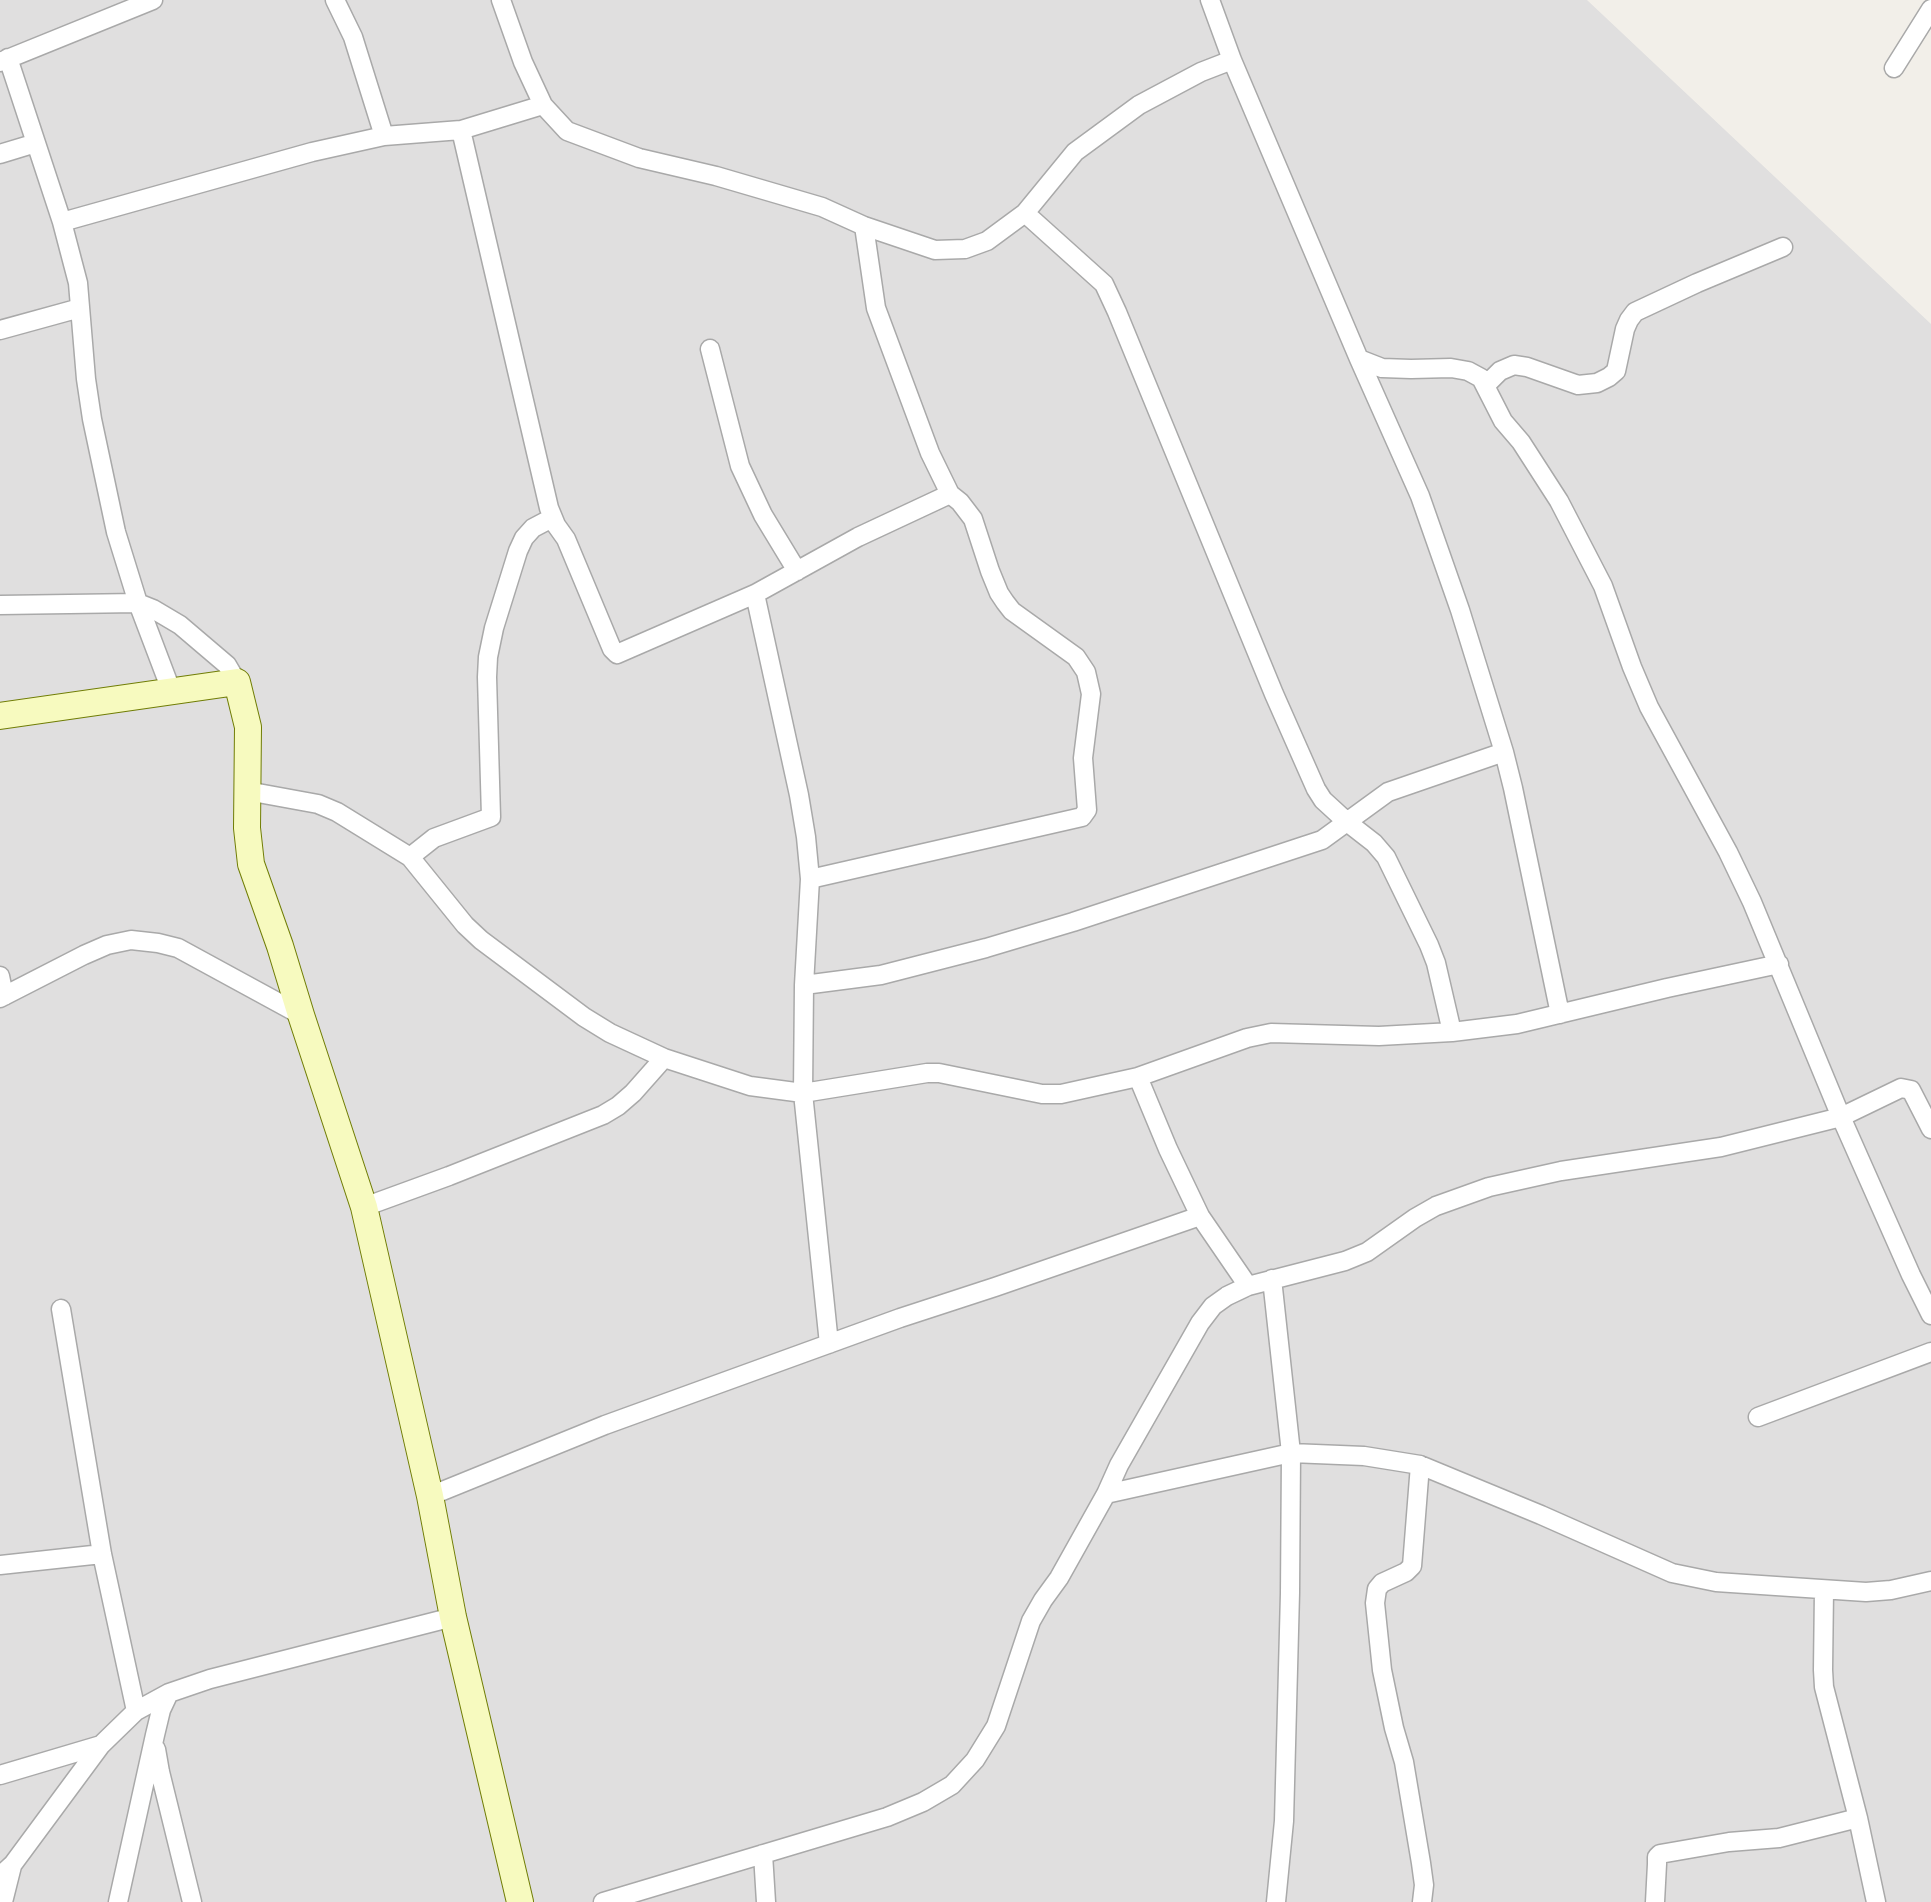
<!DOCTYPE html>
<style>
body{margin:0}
canvas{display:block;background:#f2efe9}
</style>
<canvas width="1931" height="1902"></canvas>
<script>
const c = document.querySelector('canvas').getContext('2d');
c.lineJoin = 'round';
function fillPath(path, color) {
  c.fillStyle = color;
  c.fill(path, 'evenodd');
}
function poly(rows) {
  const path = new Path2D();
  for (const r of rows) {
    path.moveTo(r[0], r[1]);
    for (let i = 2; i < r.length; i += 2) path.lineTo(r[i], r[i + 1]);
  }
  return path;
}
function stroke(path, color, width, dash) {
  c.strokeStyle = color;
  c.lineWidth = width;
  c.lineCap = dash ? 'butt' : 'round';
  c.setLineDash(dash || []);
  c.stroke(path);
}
const residential = poly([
 [0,0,1587,0,1931,324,1931,1902,0,1902]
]);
const street = poly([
 [335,0,353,37,384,136],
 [501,0,523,62,543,105,567,131,639,158,716,176,822,207,864,226,935,250,965,249,987,241,1025,213,1075,152,1139,105,1201,72,1232,60],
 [1210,0,1232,60,1359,359,1420,496,1460,610,1504,752,1513,788,1560,1014],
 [8,58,36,143],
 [0,62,153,0],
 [1894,68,1931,9],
 [461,130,549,508,556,525,566,539,612,649,617,654,755,594,858,537,950,494],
 [0,154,36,143,62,222,78,283,86,379,92,419,116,532,138,603,171,690],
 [1025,213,1104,284,1117,312,1274,694,1316,789,1323,800,1347,822,1374,843,1386,857,1429,945,1436,963,1452,1032],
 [62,222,312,152,384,136,461,130,543,105],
 [0,330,80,308],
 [710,349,740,466,763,515,797,571],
 [1359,359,1382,368,1411,369,1451,368,1468,371,1481,378,1503,421,1521,442,1559,501,1603,586,1632,667,1649,707,1728,852,1752,902,1841,1117,1911,1275,1931,1315],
 [1486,385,1500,371,1514,365,1527,367,1578,385,1597,383,1609,377,1616,371,1625,329,1629,320,1635,312,1697,283,1783,247],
 [755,594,799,795,806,837,810,879,804,985,803,1093,829,1344],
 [0,605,138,603,153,609,180,625,227,665,237,682],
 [247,791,318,804,337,812,410,857,465,925,481,940,584,1017,610,1033,664,1058,750,1086,803,1093,927,1073,939,1073,1042,1094,1061,1094,1138,1077,1247,1038,1271,1033,1379,1036,1452,1032,1517,1024,1667,988,1779,964],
 [410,857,434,838,491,817,487,677,488,657,494,628,518,551,524,538,533,528,552,518],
 [810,879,1082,817,1087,810,1083,758,1091,694,1086,672,1076,657,1012,611,1005,602,999,593,990,571,973,519,960,502,950,494,930,453,876,308,864,226],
 [0,976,4,996],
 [804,985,881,975,986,948,1073,922,1322,840,1388,792,1504,752],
 [0,998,84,955,107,945,131,940,158,943,178,948,301,1015],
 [1138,1077,1168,1149,1200,1216,1248,1286],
 [364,1207,449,1176,603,1115,618,1106,633,1093,664,1058],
 [1272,1279,1291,1453,1290,1593,1284,1821,1276,1902],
 [61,1309,102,1554,136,1711],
 [1758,1417,1931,1352],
 [1420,1465,1412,1566,1406,1572,1382,1583,1377,1589,1375,1603,1382,1670,1394,1728,1404,1762,1421,1863,1424,1885,1422,1902],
 [1106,1494,1291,1453,1364,1456,1420,1465,1541,1515,1672,1573,1716,1582,1866,1592,1891,1590,1931,1581],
 [430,1496,605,1425,900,1318,995,1287,1200,1216],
 [0,1565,102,1554],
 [1824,1590,1823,1670,1824,1687,1858,1818,1876,1902],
 [156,1749,160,1772,192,1902],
 [0,1775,101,1745],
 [763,1854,766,1902],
 [0,1876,13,1864,101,1745,136,1711,169,1693,210,1679,453,1617],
 [3,1902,12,1866],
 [118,1902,155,1735,161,1710,169,1693],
 [603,1902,887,1817,923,1802,952,1785,975,1760,996,1726,1031,1621,1043,1600,1059,1578,1106,1494,1119,1465,1200,1323,1213,1306,1227,1296,1248,1286,1345,1261,1367,1252,1415,1218,1436,1206,1489,1187,1561,1171,1721,1147,1841,1117,1901,1088,1911,1090,1931,1129],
 [1655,1902,1657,1864,1657,1857,1660,1854,1729,1842,1779,1838,1858,1818]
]);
const secondary = poly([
 [0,716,237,682,248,727,247,828,251,864,280,946,301,1015,364,1207,430,1496,453,1617,520,1902]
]);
fillPath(residential, '#e0dfdf');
stroke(street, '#a9a9a9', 21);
stroke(secondary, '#707d05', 28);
stroke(street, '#fff', 18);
stroke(secondary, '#f7fabf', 26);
</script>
